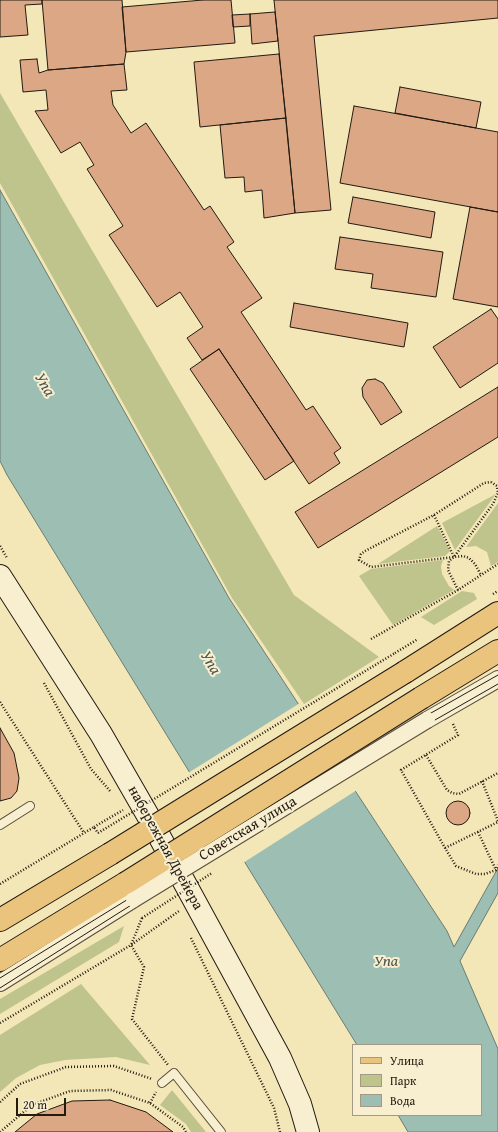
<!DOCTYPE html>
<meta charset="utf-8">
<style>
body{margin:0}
#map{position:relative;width:498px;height:1132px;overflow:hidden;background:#f3e6b7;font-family:"Gentium Book Plus",serif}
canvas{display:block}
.legend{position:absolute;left:352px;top:1044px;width:130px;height:72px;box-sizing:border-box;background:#f7efd0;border:1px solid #a29a84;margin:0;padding:5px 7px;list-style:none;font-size:12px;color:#231a11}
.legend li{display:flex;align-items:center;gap:8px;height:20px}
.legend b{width:20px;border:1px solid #a29a84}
.scale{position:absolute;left:16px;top:1098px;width:50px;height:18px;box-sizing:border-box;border:2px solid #231a11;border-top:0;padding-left:5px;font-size:12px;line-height:14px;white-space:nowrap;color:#231a11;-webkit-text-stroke:3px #f7efd0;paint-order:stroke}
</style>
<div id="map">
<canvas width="498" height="1132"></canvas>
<ul class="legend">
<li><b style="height:5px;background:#eac37c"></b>Улица</li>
<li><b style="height:11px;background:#bec48c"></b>Парк</li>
<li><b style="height:11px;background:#9cbeb3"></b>Вода</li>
</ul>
<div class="scale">20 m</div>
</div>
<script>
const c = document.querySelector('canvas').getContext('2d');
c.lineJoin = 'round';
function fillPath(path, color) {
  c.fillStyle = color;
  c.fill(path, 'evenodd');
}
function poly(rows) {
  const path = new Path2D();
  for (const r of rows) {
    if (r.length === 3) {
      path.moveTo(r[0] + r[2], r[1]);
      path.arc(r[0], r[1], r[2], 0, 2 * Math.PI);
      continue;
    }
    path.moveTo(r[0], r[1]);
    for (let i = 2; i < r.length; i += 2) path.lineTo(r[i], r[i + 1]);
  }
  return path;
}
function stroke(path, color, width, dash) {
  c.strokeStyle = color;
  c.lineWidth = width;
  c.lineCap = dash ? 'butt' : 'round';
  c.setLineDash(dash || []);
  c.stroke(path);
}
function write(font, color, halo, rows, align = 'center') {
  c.font = font + ' "Gentium Book Plus",serif';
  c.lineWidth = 4;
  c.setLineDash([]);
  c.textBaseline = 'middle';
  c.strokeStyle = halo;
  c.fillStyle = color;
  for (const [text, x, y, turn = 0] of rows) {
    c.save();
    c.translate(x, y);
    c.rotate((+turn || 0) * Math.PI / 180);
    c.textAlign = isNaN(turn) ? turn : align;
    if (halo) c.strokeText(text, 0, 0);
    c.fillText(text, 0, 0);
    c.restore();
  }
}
const green = poly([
 [0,93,294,595,379,657,304,704,232,598,0,183],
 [496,494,455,550,442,523],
 [498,503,498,562,491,566,487,552,476,546,466,547],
 [437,526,450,551,445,556,378,564],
 [443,560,441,566,442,574,449,586,454,590,393,625,359,576,371,569],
 [462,591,474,593,477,599,434,625,421,617],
 [124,926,119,942,0,1014,0,999],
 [81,984,150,1065,116,1057,65,1060,40,1065,16,1078,0,1092,0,1035],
 [172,1090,206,1132,191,1132,186,1124,160,1105]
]);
const water = poly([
 [0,190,229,598,447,931,454,947,498,868,498,893,460,961,498,1049,498,1132,408,1132,398,1115,481,1115,481,1045,357,1045,7,475,0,461,0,190]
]);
const pier = poly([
 [300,703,357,790,243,863,188,773]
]);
const building = poly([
 [0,0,42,0,42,4,25,5,28,35,0,37,0,0],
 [42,0,122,0,126,52,124,64,48,70,42,0],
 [203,0,231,0,235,43,126,52,122,7,203,0],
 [274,0,498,0,498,18,314,36,331,210,295,213,274,0],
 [275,12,278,41,252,44,250,14,275,12],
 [250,14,250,26,233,27,232,15,250,14],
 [279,54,286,118,200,127,194,62,279,54],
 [37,59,39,73,48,70,124,64,127,90,111,91,113,105,131,133,146,123,204,210,210,206,234,242,227,247,262,298,241,312,306,410,313,406,341,448,334,453,340,463,309,484,219,349,202,360,187,338,203,327,180,292,157,307,109,235,123,226,87,169,94,165,80,142,61,153,35,111,48,110,46,90,23,92,20,60,37,59],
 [400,87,481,102,476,128,395,113,400,87],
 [354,106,498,132,498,212,340,183,354,106],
 [286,118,295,213,264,218,262,190,245,192,244,177,225,178,220,125,286,118],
 [353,197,435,212,431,238,348,223,353,197],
 [470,207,498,212,498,307,453,299,470,207],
 [340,237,443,252,436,297,371,288,373,274,335,269,340,237],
 [294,303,408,323,404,347,290,327,294,303],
 [491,309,498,319,498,363,460,388,433,347,491,309],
 [219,349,294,461,265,480,190,369,219,349],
 [375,379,383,383,402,412,381,425,363,397,362,388,367,380,375,379],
 [498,387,498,437,318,548,295,512,498,387],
 [0,728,14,753,19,778,17,791,11,798,0,801,0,728],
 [458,813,12],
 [110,1100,146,1112,173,1132,15,1132,37,1114,72,1101,110,1100]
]);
const path = poly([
 [491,482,497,486,498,493,493,504,454,557,371,567,359,560,361,554,365,551,434,515,484,483,491,482],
 [434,515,454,557],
 [0,546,7,558],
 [458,590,448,570,449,561,454,557,463,556,469,558,475,564,481,575],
 [493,594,498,591],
 [371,639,458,590,498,564],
 [395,653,418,639],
 [44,683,91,769,110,791],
 [0,702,84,833],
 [453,724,458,735,401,770,445,848,456,866,476,874,485,874,496,870,498,865],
 [426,755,447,790,452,793,459,794,498,773],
 [482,781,498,821],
 [94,827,123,810],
 [478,832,496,870],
 [445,848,498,822],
 [0,884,94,827,98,833],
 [142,918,131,945,144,967,132,1019,168,1065],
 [191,938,274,1108,280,1132],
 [0,1023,131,945,179,911],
 [0,1102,20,1084,66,1067,114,1066,152,1079],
 [150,1103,156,1092],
 [0,1132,32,1105,70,1091,111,1090,150,1103,183,1127,186,1132]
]);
const lane = poly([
 [0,825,30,806],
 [162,1083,174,1073,221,1132]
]);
const street = poly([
 [427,720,498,679],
 [0,983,134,899]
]);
const secondary = poly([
 [0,576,101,734,151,821,280,1058,300,1104,308,1132]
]);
const primary = poly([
 [405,672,498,613],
 [421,698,498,651],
 [0,920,110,854],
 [0,960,126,883]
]);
const tram = poly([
 [0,978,424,717,498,675],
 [0,988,136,902,428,724,498,684]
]);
const pathBridge = poly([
 [98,833,395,653],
 [142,918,212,873]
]);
const streetBridge = poly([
 [134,899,427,720]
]);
const primaryBridge = poly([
 [110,854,405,672],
 [126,883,421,698]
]);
const streetNames = [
 ["Советская улица",248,829,-31],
 ["набережная Дрейера",165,848,61]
];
const waterNames = [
 ["Упа",44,385,60],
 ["Упа",210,663,59],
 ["Упа",386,962]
];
fillPath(green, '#bec48c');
fillPath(water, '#9cbeb3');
stroke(water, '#6c7c72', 1);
fillPath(pier, '#f3e6b7');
fillPath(building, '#dba784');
stroke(building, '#231a11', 1);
stroke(lane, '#574d3a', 10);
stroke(street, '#574d3a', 18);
stroke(secondary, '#231a11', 24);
stroke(primary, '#231a11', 24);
stroke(path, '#231a11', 2.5, [1, 2]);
stroke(lane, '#f7efd0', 8);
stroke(street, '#f7efd0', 16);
stroke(secondary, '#f7efd0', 22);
stroke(primary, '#eac37c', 22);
stroke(tram, '#231a11', 1);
stroke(streetBridge, '#574d3a', 18, []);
stroke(primaryBridge, '#231a11', 24, []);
stroke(pathBridge, '#231a11', 2.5, [1, 2]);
stroke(streetBridge, '#f7efd0', 16);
stroke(primaryBridge, '#eac37c', 22);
write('15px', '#231a11', '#f7efd0', streetNames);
write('italic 16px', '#4d534a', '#f7efd0', waterNames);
</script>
